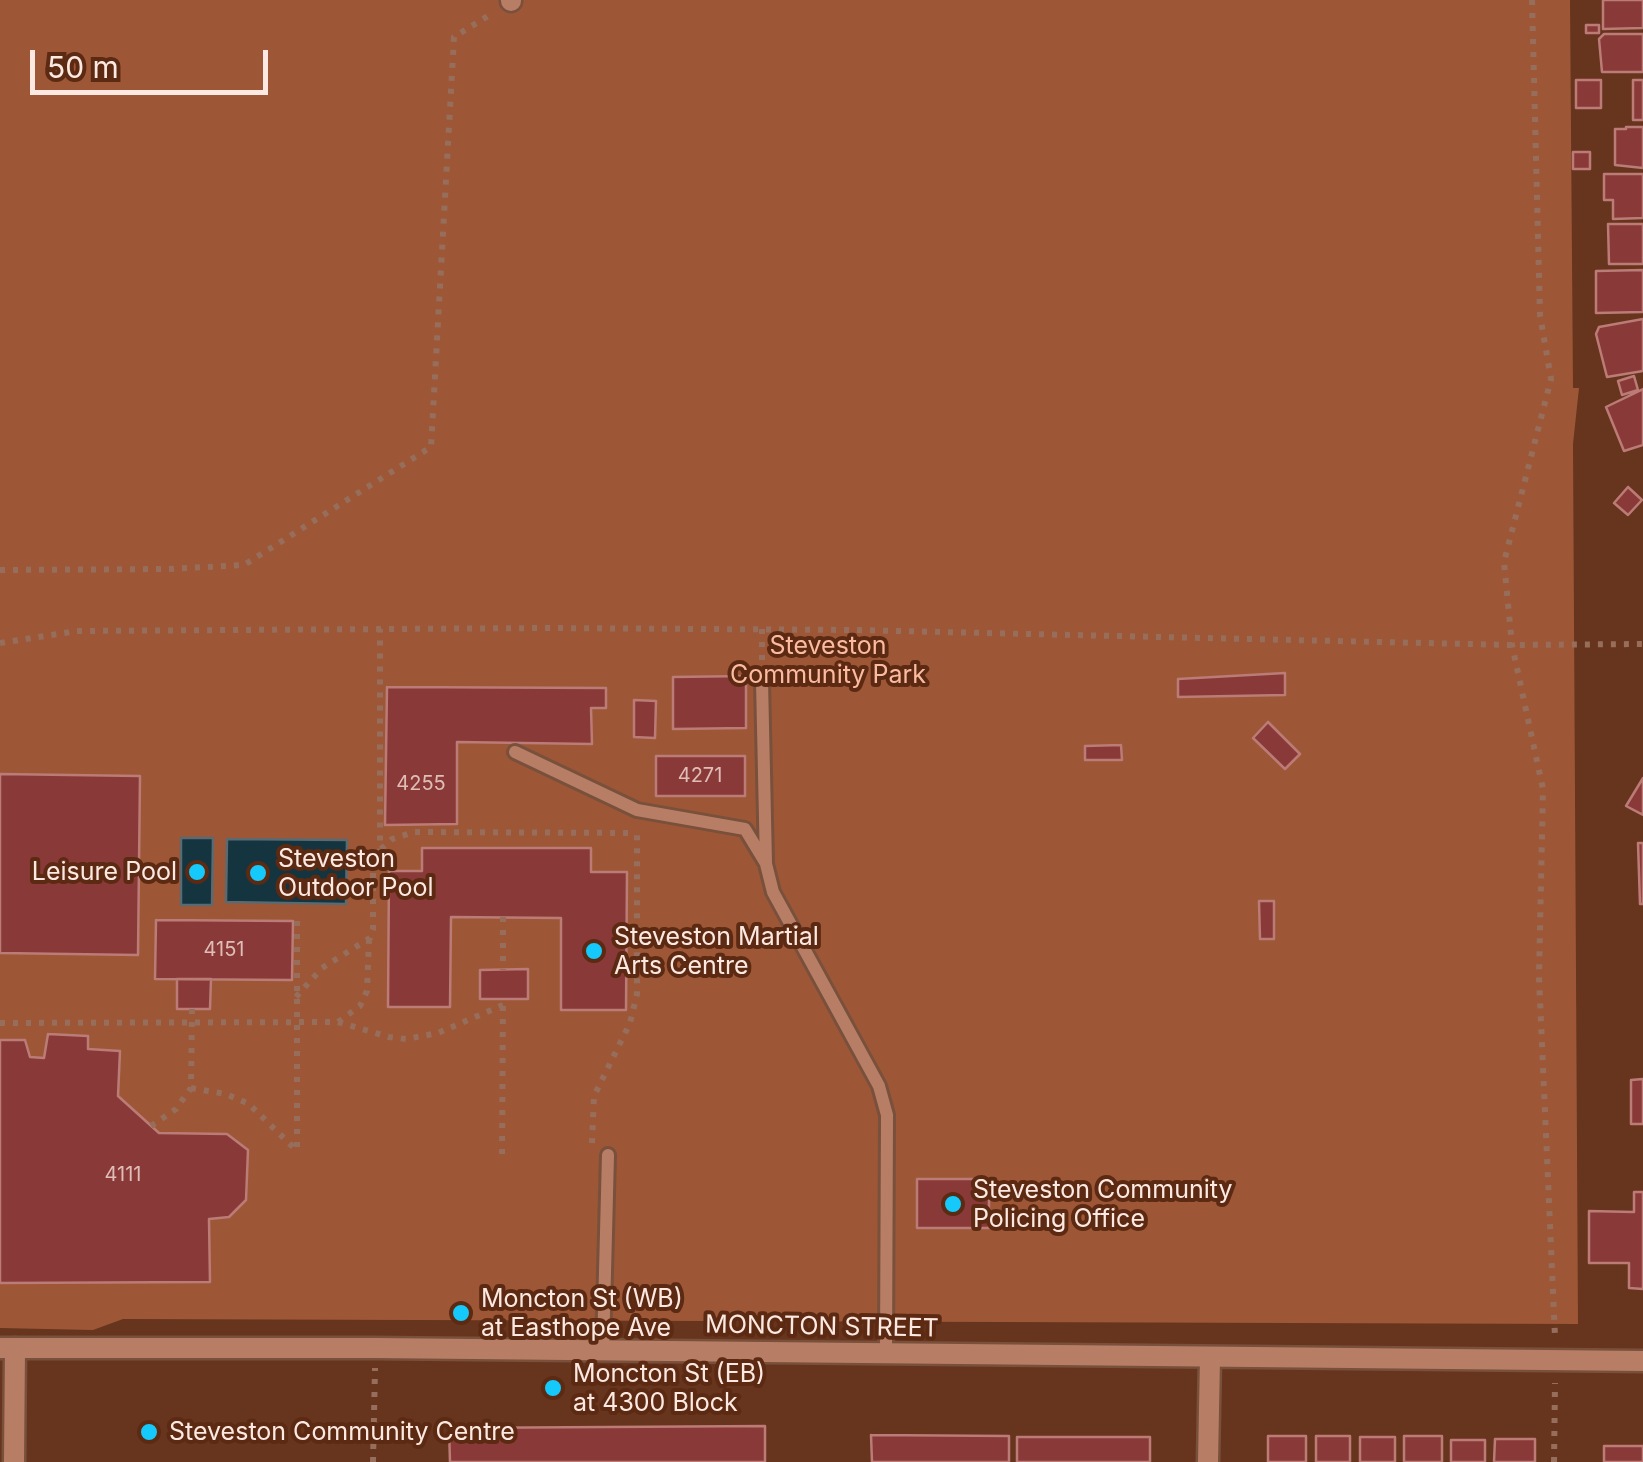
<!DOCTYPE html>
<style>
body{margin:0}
#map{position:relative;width:1643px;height:1462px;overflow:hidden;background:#67341d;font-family:Inter,sans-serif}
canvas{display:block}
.scale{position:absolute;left:30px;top:50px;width:238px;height:45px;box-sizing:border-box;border:5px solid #fde9e1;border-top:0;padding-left:12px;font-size:30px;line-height:35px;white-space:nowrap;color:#fde9e1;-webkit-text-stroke:8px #5c2a12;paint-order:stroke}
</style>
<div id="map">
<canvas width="1643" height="1462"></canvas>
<div class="scale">50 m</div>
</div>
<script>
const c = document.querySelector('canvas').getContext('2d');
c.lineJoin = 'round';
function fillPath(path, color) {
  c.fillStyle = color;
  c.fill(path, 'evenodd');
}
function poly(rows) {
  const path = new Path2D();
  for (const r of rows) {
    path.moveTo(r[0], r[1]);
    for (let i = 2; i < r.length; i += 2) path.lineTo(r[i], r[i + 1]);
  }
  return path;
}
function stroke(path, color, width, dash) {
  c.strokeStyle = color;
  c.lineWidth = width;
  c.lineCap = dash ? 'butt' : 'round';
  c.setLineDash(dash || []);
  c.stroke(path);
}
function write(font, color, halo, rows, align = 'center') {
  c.font = font + ' Inter,sans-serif';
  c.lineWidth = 8;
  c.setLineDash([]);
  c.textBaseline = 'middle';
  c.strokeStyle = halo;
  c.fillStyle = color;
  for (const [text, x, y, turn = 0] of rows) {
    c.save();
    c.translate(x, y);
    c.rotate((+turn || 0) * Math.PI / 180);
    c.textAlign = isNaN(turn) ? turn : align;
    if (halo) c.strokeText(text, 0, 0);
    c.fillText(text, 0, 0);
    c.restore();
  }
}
const green = poly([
 [0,0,1570,0,1573,388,1579,388,1573,444,1578,1324,123,1319,93,1330,0,1328]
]);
const water = poly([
 [181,838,213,838,212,905,181,905,181,838],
 [227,839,347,840,346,904,226,902,227,839]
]);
const building = poly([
 [1603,0,1643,0,1643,28,1603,29,1603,0],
 [1586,25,1599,25,1599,33,1586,33,1586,25],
 [1604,34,1643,34,1643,72,1602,72,1599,39,1604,34],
 [1576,80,1601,80,1601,108,1576,108,1576,80],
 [1633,80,1643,80,1643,120,1633,120,1633,80],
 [1626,127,1643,127,1643,168,1615,165,1615,129,1626,129,1626,127],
 [1573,152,1590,152,1590,169,1573,169,1573,152],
 [1604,174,1643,174,1643,218,1613,219,1613,200,1604,200,1604,174],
 [1608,224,1643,224,1643,264,1609,264,1608,224],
 [1643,270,1643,312,1596,313,1596,271,1643,270],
 [1643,319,1643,371,1607,377,1596,334,1599,327,1643,319],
 [1634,376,1638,390,1622,395,1618,381,1634,376],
 [1643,389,1643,445,1624,451,1606,407,1643,389],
 [1628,487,1642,500,1628,515,1614,503,1628,487],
 [1285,673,1285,695,1178,697,1178,679,1285,673],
 [746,676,746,728,673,729,673,677,746,676],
 [387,687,606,688,606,708,591,708,592,744,457,742,457,824,385,825,387,687],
 [634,700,656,701,655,738,634,737,634,700],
 [1268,722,1300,754,1285,769,1253,738,1268,722],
 [1121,745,1122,760,1085,760,1085,746,1121,745],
 [656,756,745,756,745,796,656,796,656,756],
 [0,774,140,776,138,955,0,953,0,774],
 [1643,778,1643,815,1626,806,1643,778],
 [1638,843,1643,843,1643,904,1640,904,1638,843],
 [422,848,591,848,591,872,627,872,626,1010,561,1010,561,918,451,917,450,1007,388,1007,389,871,422,871,422,848],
 [1259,901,1274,901,1274,939,1260,939,1259,901],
 [156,920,293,921,292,980,155,979,156,920],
 [528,969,528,999,480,999,480,970,528,969],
 [177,979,211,979,210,1009,177,1009,177,979],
 [48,1034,88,1036,88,1049,120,1051,118,1096,159,1133,227,1134,248,1150,246,1200,229,1217,209,1219,210,1282,0,1283,0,1040,25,1040,30,1057,44,1058,48,1034],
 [1643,1079,1643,1124,1631,1124,1631,1080,1643,1079],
 [917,1179,989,1179,989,1228,917,1228,917,1179],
 [1634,1192,1643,1192,1643,1289,1629,1288,1629,1263,1589,1263,1589,1211,1634,1212,1634,1192],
 [765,1426,765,1462,450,1462,449,1428,765,1426],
 [871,1435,1009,1436,1009,1462,872,1462,871,1435],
 [1268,1436,1306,1436,1306,1462,1268,1462,1268,1436],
 [1316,1436,1350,1436,1350,1462,1316,1462,1316,1436],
 [1404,1436,1442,1436,1442,1462,1404,1462,1404,1436],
 [1017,1437,1150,1437,1150,1462,1017,1462,1017,1437],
 [1360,1437,1395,1437,1395,1462,1360,1462,1360,1437],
 [1495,1439,1535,1439,1535,1462,1494,1462,1495,1439],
 [1451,1440,1485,1440,1485,1462,1451,1462,1451,1440],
 [1604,1446,1643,1446,1643,1462,1604,1462,1604,1446]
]);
const path = poly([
 [1532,0,1540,315,1551,379,1504,562,1512,645,1543,789,1539,977,1555,1337],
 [0,570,168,569,244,565,431,447,454,37,491,14],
 [762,629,762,665],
 [0,643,77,631,549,628,854,630,1512,645,1643,644],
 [381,849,392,839,414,832,633,833],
 [503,917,503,970],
 [297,921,297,1149],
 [296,997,322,968,370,938,373,929,373,866,380,850,380,629],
 [338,1022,360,1006,367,991,369,939],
 [0,1023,338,1022,389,1037,406,1039,438,1033,503,1005],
 [191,1088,226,1094,249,1104,298,1152],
 [151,1126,176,1109,191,1088,192,1009],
 [592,1143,594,1096,630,1023,637,994,637,830],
 [502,1154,503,999],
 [553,1388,553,1395],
 [373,1462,375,1368],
 [1554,1462,1555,1383]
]);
const service = poly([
 [762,681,766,864,773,892,879,1086,887,1115,886,1352],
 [515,752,637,810,745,829,765,862],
 [603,1350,608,1155]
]);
const minor = poly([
 [511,1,511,0],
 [14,1462,15,1348],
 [1208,1462,1210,1358]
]);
const tertiary = poly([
 [0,1348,375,1348,1643,1361]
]);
const markers = [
 [197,872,10,"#15cafb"],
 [258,873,10,"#15cafb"],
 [594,951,10,"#15cafb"],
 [953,1204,10,"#15cafb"],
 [461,1313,10,"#15cafb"],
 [553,1388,10,"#15cafb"],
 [149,1432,10,"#15cafb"]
];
const numberNames = [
 ["4271",700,776],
 ["4255",421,784],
 ["4151",224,950],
 ["4111",123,1175]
];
const parkNames = [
 ["Steveston",828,646],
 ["Community Park",828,675]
];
const poiNames = [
 ["Steveston",278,859],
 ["Outdoor Pool",278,888],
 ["Leisure Pool",177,872,"right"],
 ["Steveston Martial",614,937],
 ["Arts Centre",614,966],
 ["Steveston Community",973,1190],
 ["Policing Office",973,1219],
 ["Moncton St (WB)",481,1299],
 ["at Easthope Ave",481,1328],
 ["Moncton St (EB)",573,1374],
 ["at 4300 Block",573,1403],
 ["Steveston Community Centre",169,1432]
];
const streetNames = [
 ["MONCTON STREET",822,1327,1]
];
fillPath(green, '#9d5737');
fillPath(water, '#143440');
stroke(water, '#5a6a70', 2.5);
fillPath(building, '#893a38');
stroke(building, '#bb7b76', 2.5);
stroke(service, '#79503b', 18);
stroke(minor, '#79503b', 25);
stroke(tertiary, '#79503b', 25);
stroke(path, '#976e5b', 6, [5, 8]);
stroke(service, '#b87e65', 12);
stroke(minor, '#b87e65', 20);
stroke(tertiary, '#b87e65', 20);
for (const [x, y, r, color] of markers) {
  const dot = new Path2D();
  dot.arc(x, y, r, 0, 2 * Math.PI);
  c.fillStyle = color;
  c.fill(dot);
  stroke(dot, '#5c2a12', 4);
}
write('20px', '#e0bdb7', null, numberNames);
write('25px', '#fbbba0', '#5c2a12', parkNames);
write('25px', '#fde9e1', '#5c2a12', poiNames, 'left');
write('25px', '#fde9e1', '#5c2a12', streetNames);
</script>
